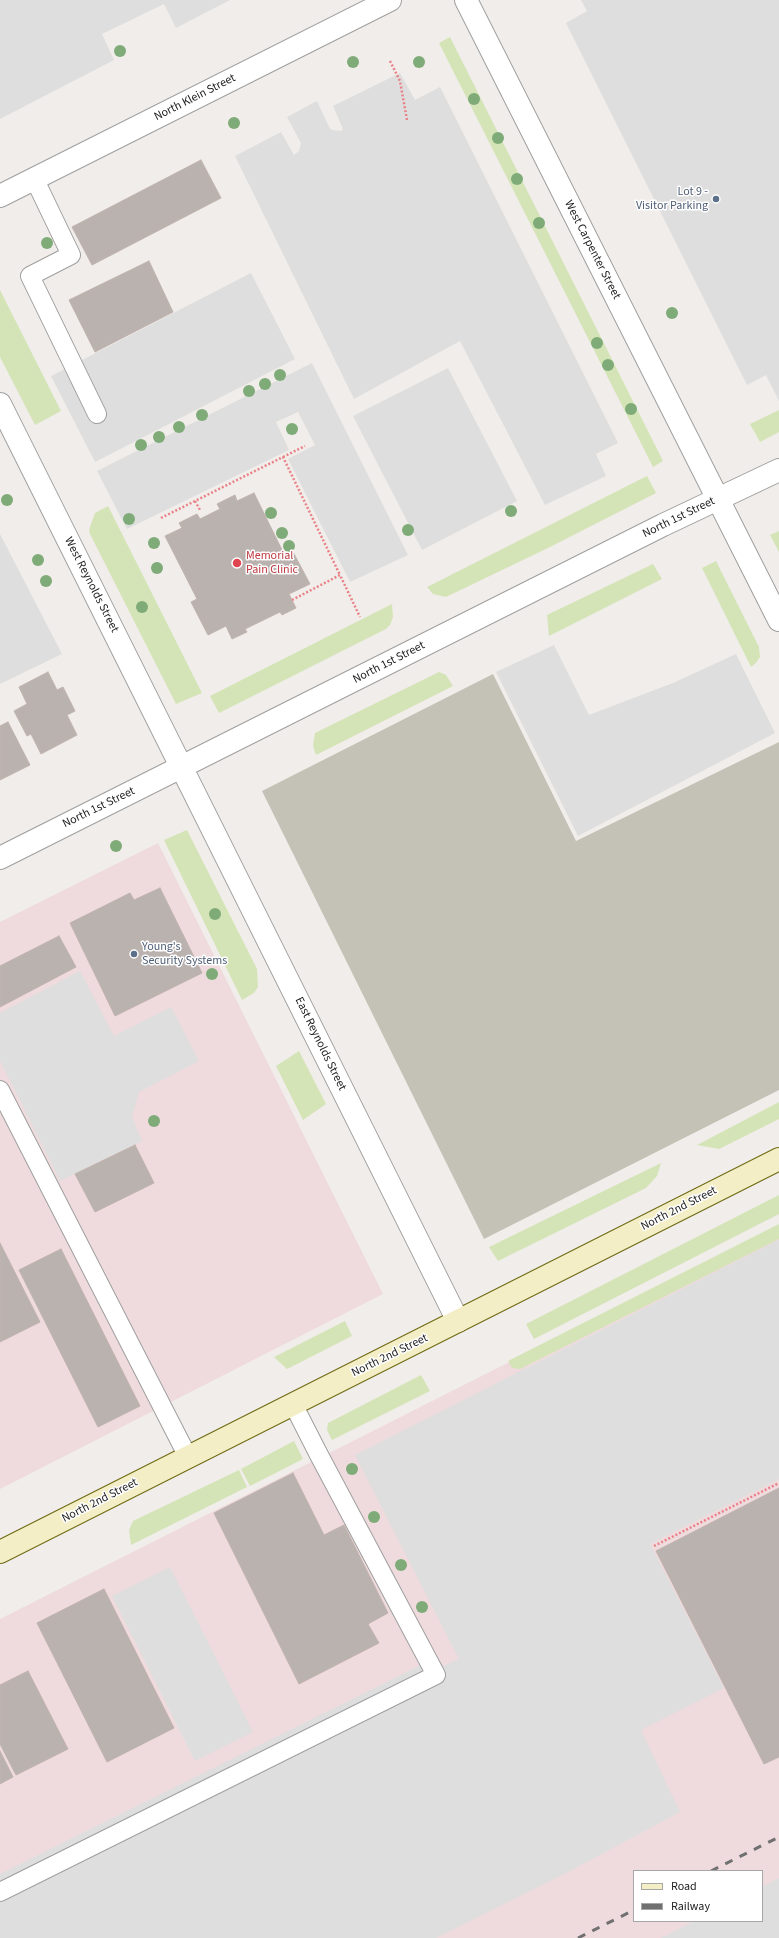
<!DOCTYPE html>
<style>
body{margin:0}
#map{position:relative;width:779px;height:1938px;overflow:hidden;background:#f1edea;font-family:"Source Sans 3",sans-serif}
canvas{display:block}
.legend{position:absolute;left:633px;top:1870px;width:130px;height:52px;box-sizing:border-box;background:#fff;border:1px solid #a7a7a7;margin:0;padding:5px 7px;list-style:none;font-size:12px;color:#222}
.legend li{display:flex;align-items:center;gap:8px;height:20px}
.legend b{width:20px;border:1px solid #a7a7a7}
</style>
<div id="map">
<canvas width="779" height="1938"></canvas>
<ul class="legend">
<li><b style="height:5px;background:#f3eec5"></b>Road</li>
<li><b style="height:5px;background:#707070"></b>Railway</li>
</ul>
</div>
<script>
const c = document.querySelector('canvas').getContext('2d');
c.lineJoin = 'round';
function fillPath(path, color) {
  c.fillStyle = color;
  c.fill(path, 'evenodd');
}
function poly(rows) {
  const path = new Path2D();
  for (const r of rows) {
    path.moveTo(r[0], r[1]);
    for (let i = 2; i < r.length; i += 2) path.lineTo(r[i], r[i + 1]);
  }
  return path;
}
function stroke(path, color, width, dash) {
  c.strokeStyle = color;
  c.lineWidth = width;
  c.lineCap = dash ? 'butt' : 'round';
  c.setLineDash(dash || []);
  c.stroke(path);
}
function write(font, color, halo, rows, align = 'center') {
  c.font = font + ' "Source Sans 3",sans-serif';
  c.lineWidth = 3;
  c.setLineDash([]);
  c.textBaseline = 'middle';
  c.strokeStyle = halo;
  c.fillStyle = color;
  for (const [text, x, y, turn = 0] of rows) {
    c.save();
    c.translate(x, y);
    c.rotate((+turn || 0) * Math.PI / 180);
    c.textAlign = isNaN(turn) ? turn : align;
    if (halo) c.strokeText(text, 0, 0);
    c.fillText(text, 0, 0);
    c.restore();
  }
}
const commercial = poly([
 [158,843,383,1294,0,1489,0,922],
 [779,1226,779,1938,0,1938,0,1619],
 [634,1871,762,1871,762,1921,634,1921]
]);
const construction = poly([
 [493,674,576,841,779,742,779,1090,484,1239,262,791]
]);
const grass = poly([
 [450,37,663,461,653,467,439,43],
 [0,290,61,411,35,425,0,357],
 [779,410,779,432,760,442,750,424],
 [647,476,656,493,550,547,446,597,433,594,427,587],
 [108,506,202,693,176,704,90,534,89,530,95,513],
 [779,531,779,552,770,535],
 [716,561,759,647,760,657,756,663,751,667,702,568],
 [653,564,662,579,549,636,547,615],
 [392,604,393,617,390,625,386,629,219,713,210,696],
 [439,672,446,675,453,686,316,755,313,746,315,733],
 [187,830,257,969,258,987,254,993,242,1000,164,840],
 [299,1051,326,1104,303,1120,276,1066],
 [779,1102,779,1119,719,1149,697,1145],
 [661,1163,657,1176,646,1188,498,1261,489,1247],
 [779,1195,779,1214,534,1339,526,1324],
 [779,1224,779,1239,520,1369,512,1368,508,1361],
 [345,1321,352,1336,287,1369,274,1357],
 [421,1375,430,1391,332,1440,327,1430,328,1423],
 [294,1441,303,1459,250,1486,241,1469],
 [239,1470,247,1487,131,1545,129,1530,133,1521]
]);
const parking = poly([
 [0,0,230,0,176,28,164,4,102,34,114,60,0,119],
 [581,0,779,0,779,401,766,375,747,385,566,23,587,11],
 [400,73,415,100,440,87,618,443,596,454,606,476,545,505,460,341,354,399,235,156,281,132,294,155,299,151,301,143,287,117,317,101,329,127,332,130,341,131,343,129,333,106],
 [251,273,295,359,95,462,51,376],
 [312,363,408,555,350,582,288,459,315,445,298,412,276,422,289,450,127,529,97,471],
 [448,368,517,501,422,550,353,416],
 [0,534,62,654,0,684],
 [554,645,589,715,673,683,736,654,775,733,578,836,496,672],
 [80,971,114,1036,171,1007,199,1061,139,1092,132,1117,142,1141,60,1181,0,1061,0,1013],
 [779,1240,779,1479,650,1544,724,1688,641,1730,680,1812,568,1872,436,1938,0,1938,0,1874,437,1657,443,1666,459,1659,355,1455],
 [170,1567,253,1732,195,1761,112,1596],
 [779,1878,779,1938,661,1938,694,1921,762,1921,762,1887]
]);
const building = poly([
 [201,160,221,198,92,265,72,227,201,160],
 [149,261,173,312,95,352,69,300,149,261],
 [254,493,285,556,293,552,310,584,289,594,296,608,282,615,280,612,245,629,247,632,232,639,226,626,208,635,191,602,197,599,165,536,182,528,179,523,197,514,200,519,220,509,217,504,235,495,237,501,254,493],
 [48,672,57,690,63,687,75,711,67,715,77,735,41,754,31,734,27,736,14,711,27,704,19,687,48,672],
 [8,722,30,765,0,780,0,726,8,722],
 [160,888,202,973,115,1016,70,923,130,893,134,900,160,888],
 [59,936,76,967,0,1007,0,966,59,936],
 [135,1145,154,1183,95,1212,75,1174,135,1145],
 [0,1243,40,1322,0,1342,0,1243],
 [61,1249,140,1406,98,1427,19,1270,61,1249],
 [293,1473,324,1535,344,1525,388,1613,368,1624,379,1643,299,1684,214,1513,293,1473],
 [779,1488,779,1757,764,1764,656,1551,779,1488],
 [104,1589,174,1728,107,1762,37,1623,104,1589],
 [28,1671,68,1749,16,1775,0,1744,0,1685,28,1671],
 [0,1751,13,1777,0,1784,0,1751]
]);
const path = poly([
 [390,61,400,81,407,120],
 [283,457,305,446],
 [195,501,200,510],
 [161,518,283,457,340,575],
 [292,600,340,575,360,617],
 [654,1546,779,1483]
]);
const service = poly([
 [34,178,71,255,30,276,97,414],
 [0,1090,188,1457],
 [0,1892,436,1675,319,1455,293,1404]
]);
const minor = poly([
 [0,196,390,0],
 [0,404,458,1321],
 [0,858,663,525,779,470]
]);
const tertiary = poly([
 [466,0,779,620]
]);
const secondary = poly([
 [0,1552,779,1159]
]);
const rail = poly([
 [711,1871,779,1837],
 [578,1938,634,1910]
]);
const trees = [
 [120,51],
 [353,62],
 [419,62],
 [474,99],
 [234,123],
 [498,138],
 [517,179],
 [539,223],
 [47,243],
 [672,313],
 [597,343],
 [608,365],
 [280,375],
 [265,384],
 [249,391],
 [631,409],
 [202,415],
 [179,427],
 [292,429],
 [159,437],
 [141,445],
 [7,500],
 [511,511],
 [271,513],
 [129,519],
 [408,530],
 [282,533],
 [154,543],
 [289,546],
 [38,560],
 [157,568],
 [46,581],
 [142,607],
 [116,846],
 [215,914],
 [212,974],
 [154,1121],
 [352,1469],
 [374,1517],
 [401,1565],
 [422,1607]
];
const markers = [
 [716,199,4,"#5c6f8a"],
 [237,563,5,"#e0444e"],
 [134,954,4,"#5c6f8a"]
];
const streetNames = [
 ["North Klein Street",195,98,-27],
 ["West Carpenter Street",592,250,63],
 ["North 1st Street",679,518,-26],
 ["West Reynolds Street",91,585,63],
 ["North 1st Street",389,663,-27],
 ["North 1st Street",99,808,-26],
 ["East Reynolds Street",320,1044,64],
 ["North 2nd Street",679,1209,-27],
 ["North 2nd Street",390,1356,-26],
 ["North 2nd Street",100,1501,-27]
];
const serviceNames = [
 ["Lot 9 -",708,192],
 ["Visitor Parking",708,206],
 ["Young's",142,947,"left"],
 ["Security Systems",142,961,"left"]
];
const healthNames = [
 ["Memorial",246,556],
 ["Pain Clinic",246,570]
];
fillPath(commercial, '#efdbde');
fillPath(construction, '#c4c2b6');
fillPath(grass, '#d4e4b7');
fillPath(parking, '#dedede');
fillPath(building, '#bab2af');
stroke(building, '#c1b3ae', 1);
stroke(service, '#9f9f9f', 20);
stroke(minor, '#9f9f9f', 24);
stroke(tertiary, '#9f9f9f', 24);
stroke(secondary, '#6e6a13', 24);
stroke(path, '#e98287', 2.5, [2, 2]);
stroke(service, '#fff', 18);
stroke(minor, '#fff', 22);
stroke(tertiary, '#fff', 22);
stroke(secondary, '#f3eec5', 22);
stroke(rail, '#707070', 3, [8, 8]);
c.fillStyle = '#7fab78';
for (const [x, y] of trees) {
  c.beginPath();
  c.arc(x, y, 6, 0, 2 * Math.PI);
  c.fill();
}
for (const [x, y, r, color] of markers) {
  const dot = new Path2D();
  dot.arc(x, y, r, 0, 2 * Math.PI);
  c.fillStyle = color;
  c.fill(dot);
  stroke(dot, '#fff', 1.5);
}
write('12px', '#222', '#fff', streetNames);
write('12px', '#4e5e75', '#fff', serviceNames, 'right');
write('12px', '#be3a42', '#fff', healthNames, 'left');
</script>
